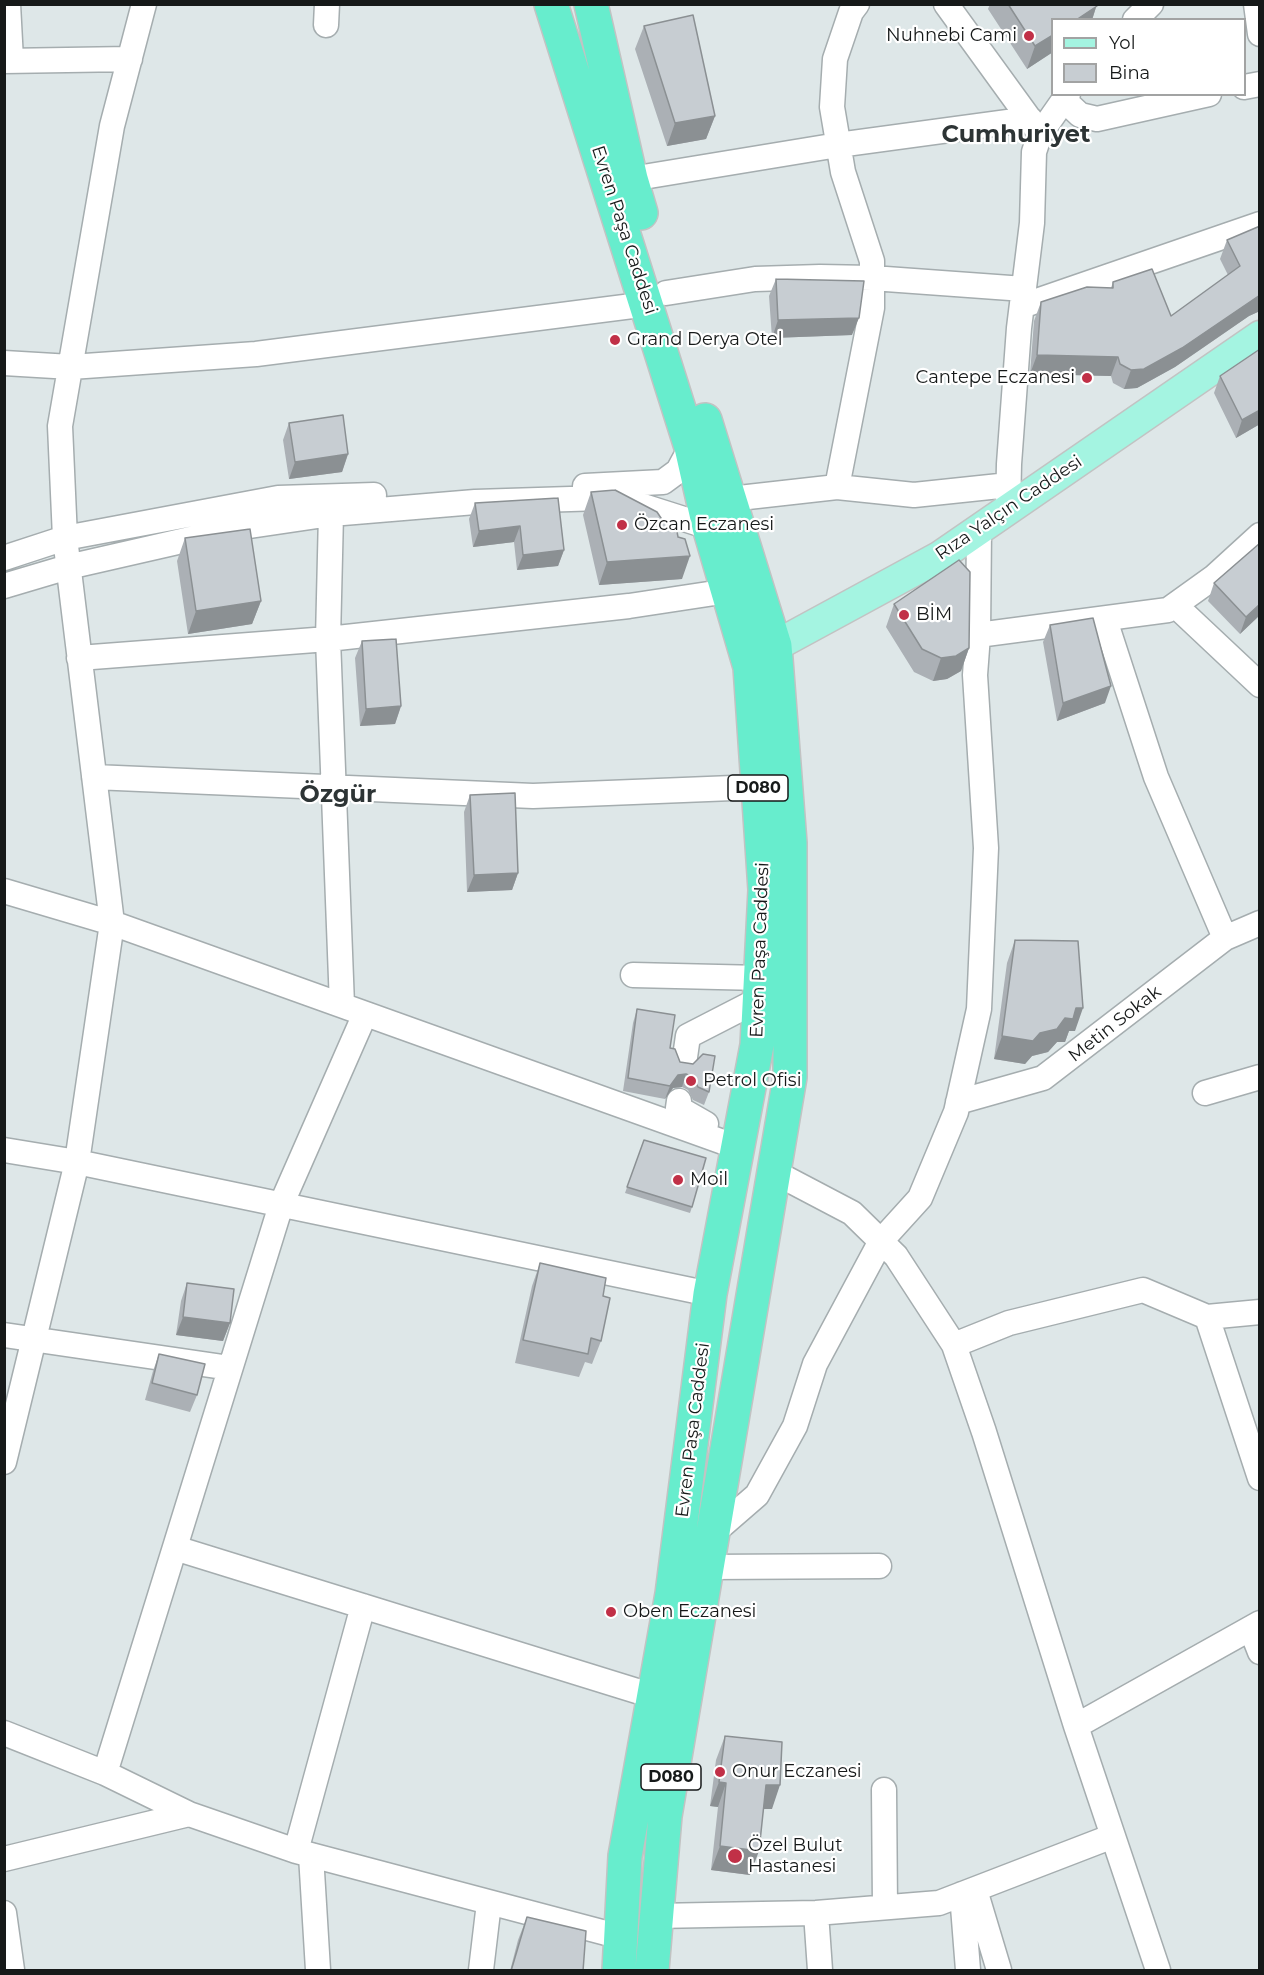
<!DOCTYPE html>
<meta charset="utf-8">
<style>
body{margin:0}
#map{position:relative;width:1264px;height:1975px;overflow:hidden;background:#dee7e8;font-family:Montserrat,sans-serif}
canvas{display:block}
.frame{position:absolute;inset:0;border:6px solid #161919;pointer-events:none}
.legend{position:absolute;left:1051px;top:18px;width:195px;height:78px;box-sizing:border-box;background:#fff;border:2px solid #a2a3a3;margin:0;padding:8px 10px;list-style:none;font-size:18px;color:#161919}
.legend li{display:flex;align-items:center;gap:12px;height:30px}
.legend b{width:30px;border:2px solid #a2a3a3}
</style>
<div id="map">
<canvas width="1264" height="1975"></canvas>
<div class="frame"></div>
<ul class="legend">
<li><b style="height:8px;background:#a4f4e1"></b>Yol</li>
<li><b style="height:16px;background:#c7cdd2"></b>Bina</li>
</ul>
</div>
<script>
const c = document.querySelector('canvas').getContext('2d');
c.lineJoin = 'round';
function poly(rows) {
  const path = new Path2D();
  for (const r of rows) {
    path.moveTo(r[0], r[1]);
    for (let i = 2; i < r.length; i += 2) path.lineTo(r[i], r[i + 1]);
  }
  return path;
}
function stroke(path, color, width, dash) {
  c.strokeStyle = color;
  c.lineWidth = width;
  c.lineCap = dash ? 'butt' : 'round';
  c.setLineDash(dash || []);
  c.stroke(path);
}
function fillPath(path, color) {
  c.fillStyle = color;
  c.fill(path, 'evenodd');
}
function write(font, color, halo, rows, align = 'center') {
  c.font = font + ' Montserrat,sans-serif';
  c.lineWidth = 4.5;
  c.setLineDash([]);
  c.textBaseline = 'middle';
  c.strokeStyle = halo;
  c.fillStyle = color;
  for (const [text, x, y, turn = 0] of rows) {
    c.save();
    c.translate(x, y);
    c.rotate((+turn || 0) * Math.PI / 180);
    c.textAlign = isNaN(turn) ? turn : align;
    if (halo) c.strokeText(text, 0, 0);
    c.fillText(text, 0, 0);
    c.restore();
  }
}
const minor = poly([
 [8,4,11,60],
 [946,4,1036,128],
 [1256,4,1260,34],
 [1135,20,1151,4],
 [326,25,327,4],
 [4,61,130,59],
 [1244,87,1260,84],
 [1064,100,1080,115,1097,119,1209,94],
 [631,179,838,145,1030,119],
 [666,293,755,279,820,277,872,278,1024,289],
 [1022,306,1260,224],
 [4,363,71,367,256,354,648,304],
 [585,486,663,482,678,471,691,447],
 [837,487,872,308,872,261,843,172,832,107,835,59,851,12,857,4],
 [730,499,837,487,914,495,1009,485],
 [1008,510,1009,464,1019,328,1032,223,1034,152,1040,134,1068,94],
 [331,514,328,639,342,1005],
 [4,558,65,538,278,498,374,495],
 [4,586,68,567,243,527,331,514,475,502,602,498,643,506,709,527],
 [1176,606,1260,685],
 [1105,620,1156,777,1225,938],
 [978,635,1168,610,1214,577,1260,535],
 [79,658,328,639,629,606,728,591],
 [94,777,533,796,758,787],
 [4,891,112,923,737,1147],
 [633,975,761,978],
 [684,1064,688,1036,760,999],
 [1205,1093,1260,1077],
 [679,1101,678,1108,706,1124],
 [958,1102,1043,1078,1225,938,1260,923],
 [4,1150,77,1162,710,1294],
 [774,1172,852,1213,896,1256,954,1345,984,1432,1076,1726,1158,1970],
 [1207,1317,1260,1478],
 [4,1335,230,1368],
 [954,1345,1009,1323,1143,1290,1207,1317,1260,1312],
 [4,1462,77,1162,112,923,65,538,60,426,112,126,144,4],
 [712,1534,757,1495,795,1426,815,1364,881,1241,920,1198,956,1112,979,1009,986,848,975,675,978,635,979,530],
 [175,1548,653,1696],
 [707,1567,879,1566],
 [1251,1629,1260,1652],
 [1076,1726,1260,1623],
 [4,1733,105,1773,189,1814,296,1851,621,1937],
 [105,1773,281,1205,365,1014],
 [884,1790,885,1907],
 [296,1851,363,1606],
 [311,1855,318,1970],
 [4,1859,189,1814],
 [975,1890,999,1970],
 [962,1894,968,1970],
 [4,1913,12,1970],
 [816,1913,820,1970],
 [655,1916,816,1913,939,1903,1113,1836],
 [481,1970,489,1903]
]);
const major = poly([
 [757,661,775,646,939,557,1260,336]
]);
const highway = poly([
 [551,4,691,447,709,527,750,667,765,890,757,1045,710,1294,672,1594,625,1856,619,1970],
 [591,4,631,179,641,213],
 [652,1970,665,1816,790,1077,790,843,775,646,705,420]
]);
const wall = poly([
 [990,4,1097,4,1092,20,1053,20,1053,52,1027,69,988,9],
 [644,26,715,116,706,139,667,146,635,49],
 [1260,226,1260,311,1249,316,1175,367,1137,388,1124,389,1113,383,1111,376,1030,374,1034,321,1041,302,1111,288,1113,282,1171,316,1228,275,1220,259,1227,240],
 [776,279,852,335,772,338,769,296],
 [1260,349,1260,424,1236,438,1214,393,1220,376],
 [289,423,348,454,342,472,289,479,283,440],
 [591,492,682,579,599,585,583,515],
 [558,498,564,550,558,566,517,570,514,542,473,547,469,519,475,503],
 [185,538,261,601,252,624,188,634,177,561],
 [1214,583,1260,615,1240,634,1208,601],
 [894,604,969,648,961,671,947,679,933,681,914,672,886,627],
 [1050,625,1105,703,1057,721,1043,642],
 [362,641,401,706,395,724,360,726,355,658],
 [470,795,518,873,512,890,467,892,464,812],
 [1015,940,1075,1031,1069,1031,1065,1042,1057,1042,1048,1052,1032,1056,1025,1064,994,1059,1007,963],
 [637,1009,670,1048,680,1062,709,1092,704,1105,693,1100,688,1090,682,1087,673,1088,665,1099,623,1091,633,1023],
 [644,1140,692,1207,690,1213,625,1193],
 [540,1263,603,1296,601,1341,592,1364,585,1362,579,1377,515,1363,532,1286],
 [187,1283,230,1323,223,1341,176,1335,181,1301],
 [159,1354,197,1395,190,1412,145,1400,153,1371],
 [725,1736,772,1809,764,1809,750,1875,711,1870,718,1807,710,1806,716,1760],
 [527,1917,583,1971,510,1971,518,1940]
]);
const shadedWall = poly([
 [1091,4,1097,4,1092,20,1076,20],
 [1053,35,1053,52,1027,69,1035,46],
 [715,116,706,139,667,146,675,123],
 [1260,295,1260,311,1249,316,1175,367,1137,388,1124,389,1131,370],
 [859,318,852,335,772,338,778,320],
 [1037,355,1118,357,1111,376,1030,374],
 [1260,410,1260,424,1236,438,1242,420],
 [348,454,342,472,289,479,295,462],
 [520,526,514,542,473,547,479,531],
 [564,550,558,566,517,570,523,555],
 [690,556,682,579,599,585,607,562],
 [261,601,252,624,188,634,196,611],
 [1260,604,1260,615,1240,634,1246,617],
 [969,648,961,671,947,679,933,681,941,658],
 [1111,686,1105,703,1057,721,1063,703],
 [401,706,395,724,360,726,366,709],
 [518,873,512,890,467,892,474,875],
 [1076,1008,1083,1008,1075,1031,1069,1031,1065,1042,1057,1042,1048,1052,1032,1056,1025,1064,994,1059,1002,1036,1040,1033],
 [686,1074,682,1087,673,1088,665,1099,670,1086,678,1075],
 [183,1317,230,1323,223,1341,176,1335],
 [719,1782,726,1783,718,1807,710,1806],
 [766,1785,780,1785,772,1809,758,1809],
 [720,1846,759,1851,750,1875,711,1870]
]);
const building = poly([
 [1008,4,1096,4,1097,6,1076,20,1053,20,1053,35,1035,46,1008,4],
 [693,15,715,116,675,123,644,26,693,15],
 [1260,226,1260,295,1182,348,1144,369,1131,370,1120,364,1118,357,1037,355,1041,302,1087,287,1113,288,1113,282,1152,269,1171,316,1240,266,1227,240,1260,226],
 [776,279,864,281,859,318,778,320,776,279],
 [1260,349,1260,410,1242,420,1220,376,1260,349],
 [343,415,348,454,295,462,289,423,343,415],
 [615,490,657,512,663,521,676,526,678,537,685,539,690,556,607,562,591,492,615,490],
 [558,498,564,550,523,555,520,526,479,531,475,503,558,498],
 [250,529,261,601,196,611,185,538,250,529],
 [1260,543,1260,604,1246,617,1214,583,1260,543],
 [959,560,970,572,969,648,956,656,941,658,922,649,894,604,959,560],
 [1093,618,1111,686,1063,703,1050,625,1093,618],
 [396,639,401,706,366,709,362,641,396,639],
 [515,793,518,873,474,875,470,795,515,793],
 [1015,940,1078,941,1083,1008,1076,1008,1073,1019,1065,1018,1057,1029,1040,1033,1033,1041,1002,1036,1015,940],
 [637,1009,675,1015,670,1048,675,1049,680,1062,693,1064,703,1054,715,1056,709,1092,698,1087,693,1077,686,1074,678,1075,670,1086,628,1078,637,1009],
 [644,1140,706,1158,692,1207,627,1187,644,1140],
 [540,1263,606,1278,603,1296,610,1298,601,1341,591,1338,588,1354,523,1340,540,1263],
 [187,1283,234,1289,230,1323,183,1317,187,1283],
 [159,1354,205,1364,197,1395,152,1383,159,1354],
 [725,1736,782,1742,780,1785,766,1785,759,1851,720,1846,726,1783,719,1782,725,1736],
 [527,1917,586,1931,583,1971,511,1971,527,1917]
]);
const markers = [
 [1029,36,6,"#c13047"],
 [615,340,6,"#c13047"],
 [1087,378,6,"#c13047"],
 [622,525,6,"#c13047"],
 [904,615,6,"#c13047"],
 [691,1081,6,"#c13047"],
 [678,1180,6,"#c13047"],
 [611,1612,6,"#c13047"],
 [720,1772,6,"#c13047"],
 [735,1856,8,"#c13047"]
];
const shields = [
 [758,788,60],
 [671,1777,60]
];
const shieldNames = [
 ["D080",758,788],
 ["D080",671,1777]
];
const poiNames = [
 ["Nuhnebi Cami",1017,36,"right"],
 ["Grand Derya Otel",627,340],
 ["Cantepe Eczanesi",1075,378,"right"],
 ["Özcan Eczanesi",634,525],
 ["BİM",916,615],
 ["Petrol Ofisi",703,1081],
 ["Moil",690,1180],
 ["Oben Eczanesi",623,1612],
 ["Onur Eczanesi",732,1772],
 ["Özel Bulut",748,1846],
 ["Hastanesi",748,1867]
];
const streetNames = [
 ["Evren Paşa Caddesi",624,230,72],
 ["Rıza Yalçın Caddesi",1009,508,-34],
 ["Evren Paşa Caddesi",760,950,-88],
 ["Metin Sokak",1115,1024,-38],
 ["Evren Paşa Caddesi",693,1430,-83]
];
const districtNames = [
 ["Cumhuriyet",1016,135],
 ["Özgür",338,795]
];
stroke(minor, '#a5adaf', 27);
stroke(major, '#c2c3c3', 33);
stroke(highway, '#c2c3c3', 36);
stroke(minor, '#fff', 24);
stroke(major, '#a4f4e1', 30);
stroke(highway, '#67edcd', 33);
fillPath(wall, '#abb0b5');
fillPath(shadedWall, '#8b9093');
fillPath(building, '#c7cdd2');
stroke(building, '#8b9093', 1.5);
for (const [x, y, r, color] of markers) {
  const dot = new Path2D();
  dot.arc(x, y, r, 0, 2 * Math.PI);
  c.fillStyle = color;
  c.fill(dot);
  stroke(dot, '#fff', 2);
}
for (const [x, y, w] of shields) {
  const box = new Path2D();
  box.roundRect(x - w / 2, y - 13, w, 26, 4.5);
  c.fillStyle = '#fff';
  c.fill(box);
  stroke(box, '#161919', 1.5);
}
write('bold 16px', '#161919', null, shieldNames);
write('18px', '#161919', '#fff', poiNames, 'left');
write('18px', '#161919', '#fff', streetNames);
write('bold 24px', '#2d3435', '#fff', districtNames);
</script>
